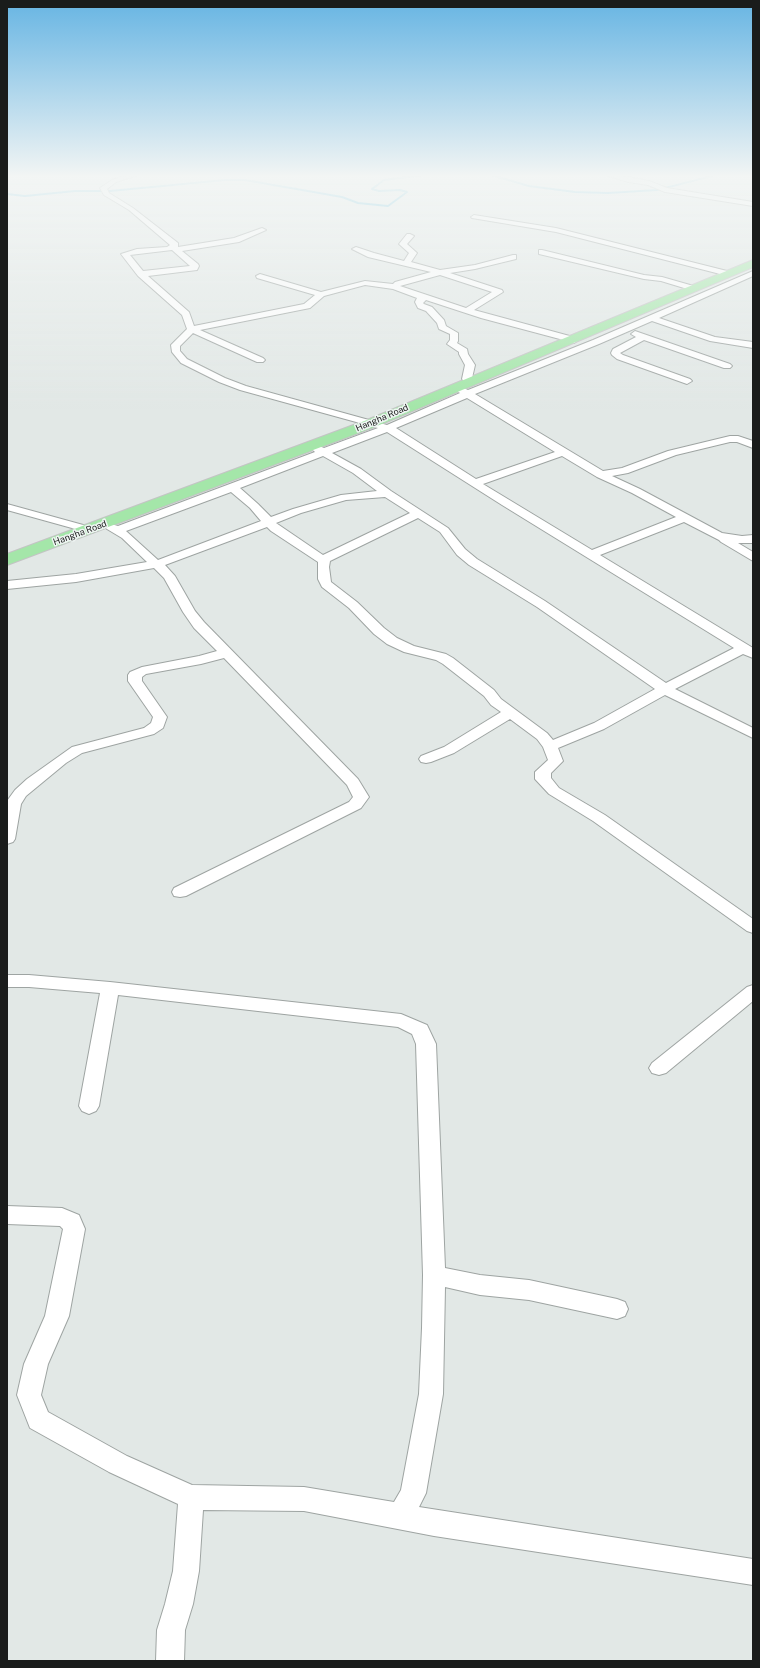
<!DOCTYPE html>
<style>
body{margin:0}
#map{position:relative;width:760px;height:1668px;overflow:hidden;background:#e2e8e6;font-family:"Public Sans",sans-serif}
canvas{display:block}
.frame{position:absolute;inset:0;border:8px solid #1a1c1b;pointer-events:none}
</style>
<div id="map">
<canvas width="760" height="1668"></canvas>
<div class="frame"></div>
</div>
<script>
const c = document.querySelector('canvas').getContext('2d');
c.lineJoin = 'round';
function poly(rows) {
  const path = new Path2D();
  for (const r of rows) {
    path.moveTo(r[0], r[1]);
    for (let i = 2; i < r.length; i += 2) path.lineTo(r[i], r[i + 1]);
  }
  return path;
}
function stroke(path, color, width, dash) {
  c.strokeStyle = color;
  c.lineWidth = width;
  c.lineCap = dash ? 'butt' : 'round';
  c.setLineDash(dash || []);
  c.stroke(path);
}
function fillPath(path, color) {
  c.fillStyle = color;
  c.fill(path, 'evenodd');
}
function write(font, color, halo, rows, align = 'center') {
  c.font = font + ' "Public Sans",sans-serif';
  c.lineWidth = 3;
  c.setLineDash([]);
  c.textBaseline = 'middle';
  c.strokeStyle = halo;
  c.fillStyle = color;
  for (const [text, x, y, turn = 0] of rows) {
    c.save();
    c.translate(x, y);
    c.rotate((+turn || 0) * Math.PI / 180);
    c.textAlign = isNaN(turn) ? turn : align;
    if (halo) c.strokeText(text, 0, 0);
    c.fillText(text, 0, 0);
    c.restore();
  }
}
const stream = poly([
 [491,175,529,186,575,192,608,193,657,190,712,176,710,175],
 [7,194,25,196,75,191,110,191,225,180,245,180,342,197,358,203,388,206,407,192,400,190,379,191,372,189,384,180,423,175]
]);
const street = poly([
 [128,175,138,175,116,182,107,189,109,193,133,208,178,243,178,247,234,238,262,228,266,230,239,242,182,251,198,264,199,266,197,270,148,276,189,312,194,326,304,304,315,295,257,278,256,276,260,274,321,292,365,281,393,284,395,282,431,272,368,257,352,249,356,247,374,253,404,261,409,253,399,244,407,234,410,234,414,236,407,244,417,253,411,262,440,270,475,265,513,255,516,255,516,259,475,269,450,273,502,290,503,292,474,310,577,338,578,340,574,343,571,342,481,318,426,300,423,303,424,304,432,307,444,320,446,326,458,333,458,341,457,343,467,349,468,354,475,365,472,378,475,382,473,384,467,384,462,379,465,365,459,354,459,352,447,344,450,340,450,334,439,329,437,323,426,311,418,308,415,302,417,298,393,289,365,285,324,296,310,308,200,330,263,358,265,360,263,362,257,362,193,333,180,346,180,351,187,359,225,378,246,386,387,425,460,393,456,390,458,388,461,387,468,390,593,340,753,271,753,276,659,318,715,337,753,342,753,348,710,341,652,321,599,344,475,394,603,471,622,468,668,451,730,436,738,436,753,441,753,448,737,442,730,442,676,455,628,473,612,476,640,489,722,533,742,536,753,535,753,543,738,543,753,552,753,561,721,542,719,540,684,522,600,555,753,648,753,658,743,654,675,689,753,728,753,738,665,695,604,729,558,748,563,761,551,773,551,778,559,788,605,815,753,919,753,933,747,931,593,821,549,794,535,779,535,772,548,760,543,747,537,739,510,719,454,753,431,762,426,763,421,762,419,759,421,756,444,747,501,712,491,705,484,696,443,664,436,660,404,652,387,644,374,634,349,608,322,587,318,579,318,562,271,531,267,527,165,565,175,576,195,611,204,622,358,779,369,797,361,808,186,896,180,897,174,896,172,892,174,888,349,802,353,797,347,785,224,658,201,664,146,674,142,677,142,681,167,717,163,728,154,734,82,753,66,763,26,796,21,804,15,839,13,842,7,844,7,801,15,790,27,779,72,747,144,728,151,723,153,717,128,681,128,675,130,672,142,667,199,656,217,651,194,628,183,612,164,578,154,568,76,582,7,589,7,581,76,574,147,562,122,538,107,529,105,527,107,525,111,524,118,526,315,452,311,448,312,446,316,445,324,448,378,428,240,390,219,382,181,363,172,352,171,345,187,329,182,315,138,276,121,254,137,249,167,247,170,245,129,210,104,195,100,188,112,180,128,175],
 [172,250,190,266,143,271,130,255,172,250],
 [440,275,492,292,466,308,400,286,440,275],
 [467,398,555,452,476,479,396,428,467,398],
 [387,432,502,505,734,648,666,683,545,601,477,559,465,549,448,528,391,491,361,469,332,453,387,432],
 [323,456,353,473,377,491,341,495,293,509,271,517,258,504,240,488,323,456],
 [562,456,597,477,632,493,676,517,592,550,483,484,562,456],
 [231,492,250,508,261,521,158,560,126,531,231,492],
 [385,497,410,513,323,555,276,523,301,513,346,500,385,497],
 [418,518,440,532,457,555,469,565,537,607,655,689,594,723,553,740,547,733,501,699,494,690,453,658,446,654,414,646,397,638,384,628,357,602,331,582,329,567,330,561,418,518],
 [606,175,617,175,649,181,667,188,753,202,753,206,665,192,648,185,628,182,606,175],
 [474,215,556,228,731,272,732,274,728,276,556,232,472,218,471,217,474,215],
 [539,250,542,250,644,275,662,277,697,287,698,289,694,291,661,281,644,279,539,254,539,250],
 [635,331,730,364,732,366,730,368,724,368,644,340,620,353,623,355,690,379,692,381,687,384,617,359,612,355,611,353,613,349,636,337,631,334,635,331],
 [7,504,94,528,96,530,94,532,90,533,7,510,7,504],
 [7,975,29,975,110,982,401,1014,427,1025,436,1044,445,1268,480,1275,529,1280,617,1299,625,1302,628,1309,625,1316,617,1319,529,1300,480,1295,445,1287,443,1394,426,1493,419,1507,753,1559,753,1585,434,1536,304,1511,203,1510,199,1571,193,1604,185,1630,184,1661,156,1661,157,1630,165,1604,173,1571,178,1504,109,1472,30,1428,17,1395,24,1364,45,1316,63,1229,60,1226,7,1224,7,1206,62,1208,79,1215,85,1229,69,1316,48,1364,41,1395,48,1412,127,1456,192,1485,304,1487,394,1502,401,1490,419,1394,422,1328,423,1275,416,1044,412,1034,398,1027,118,995,99,1106,96,1111,89,1114,82,1111,79,1106,100,993,29,987,7,987,7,975],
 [753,985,753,1001,666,1073,659,1075,652,1073,649,1068,652,1063,747,987,753,985]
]);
const highway = poly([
 [753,260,753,267,377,426,7,565,7,554,367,420,753,260]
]);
const farStreetnames = [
 ["Hangha Road",382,418,-23],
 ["Hangha Road",80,533,-20]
];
stroke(stream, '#47b7dc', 2);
stroke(street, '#9ea4a2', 2);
stroke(highway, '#c3c4c4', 2);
fillPath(street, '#fff');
fillPath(highway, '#a4e6a9');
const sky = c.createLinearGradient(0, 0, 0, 409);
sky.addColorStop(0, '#67b5e3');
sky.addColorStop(0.43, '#f2f5f4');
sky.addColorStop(1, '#f2f5f400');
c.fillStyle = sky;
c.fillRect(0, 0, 760, 409);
write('9px', '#1a1c1b', '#eff5f3', farStreetnames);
</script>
